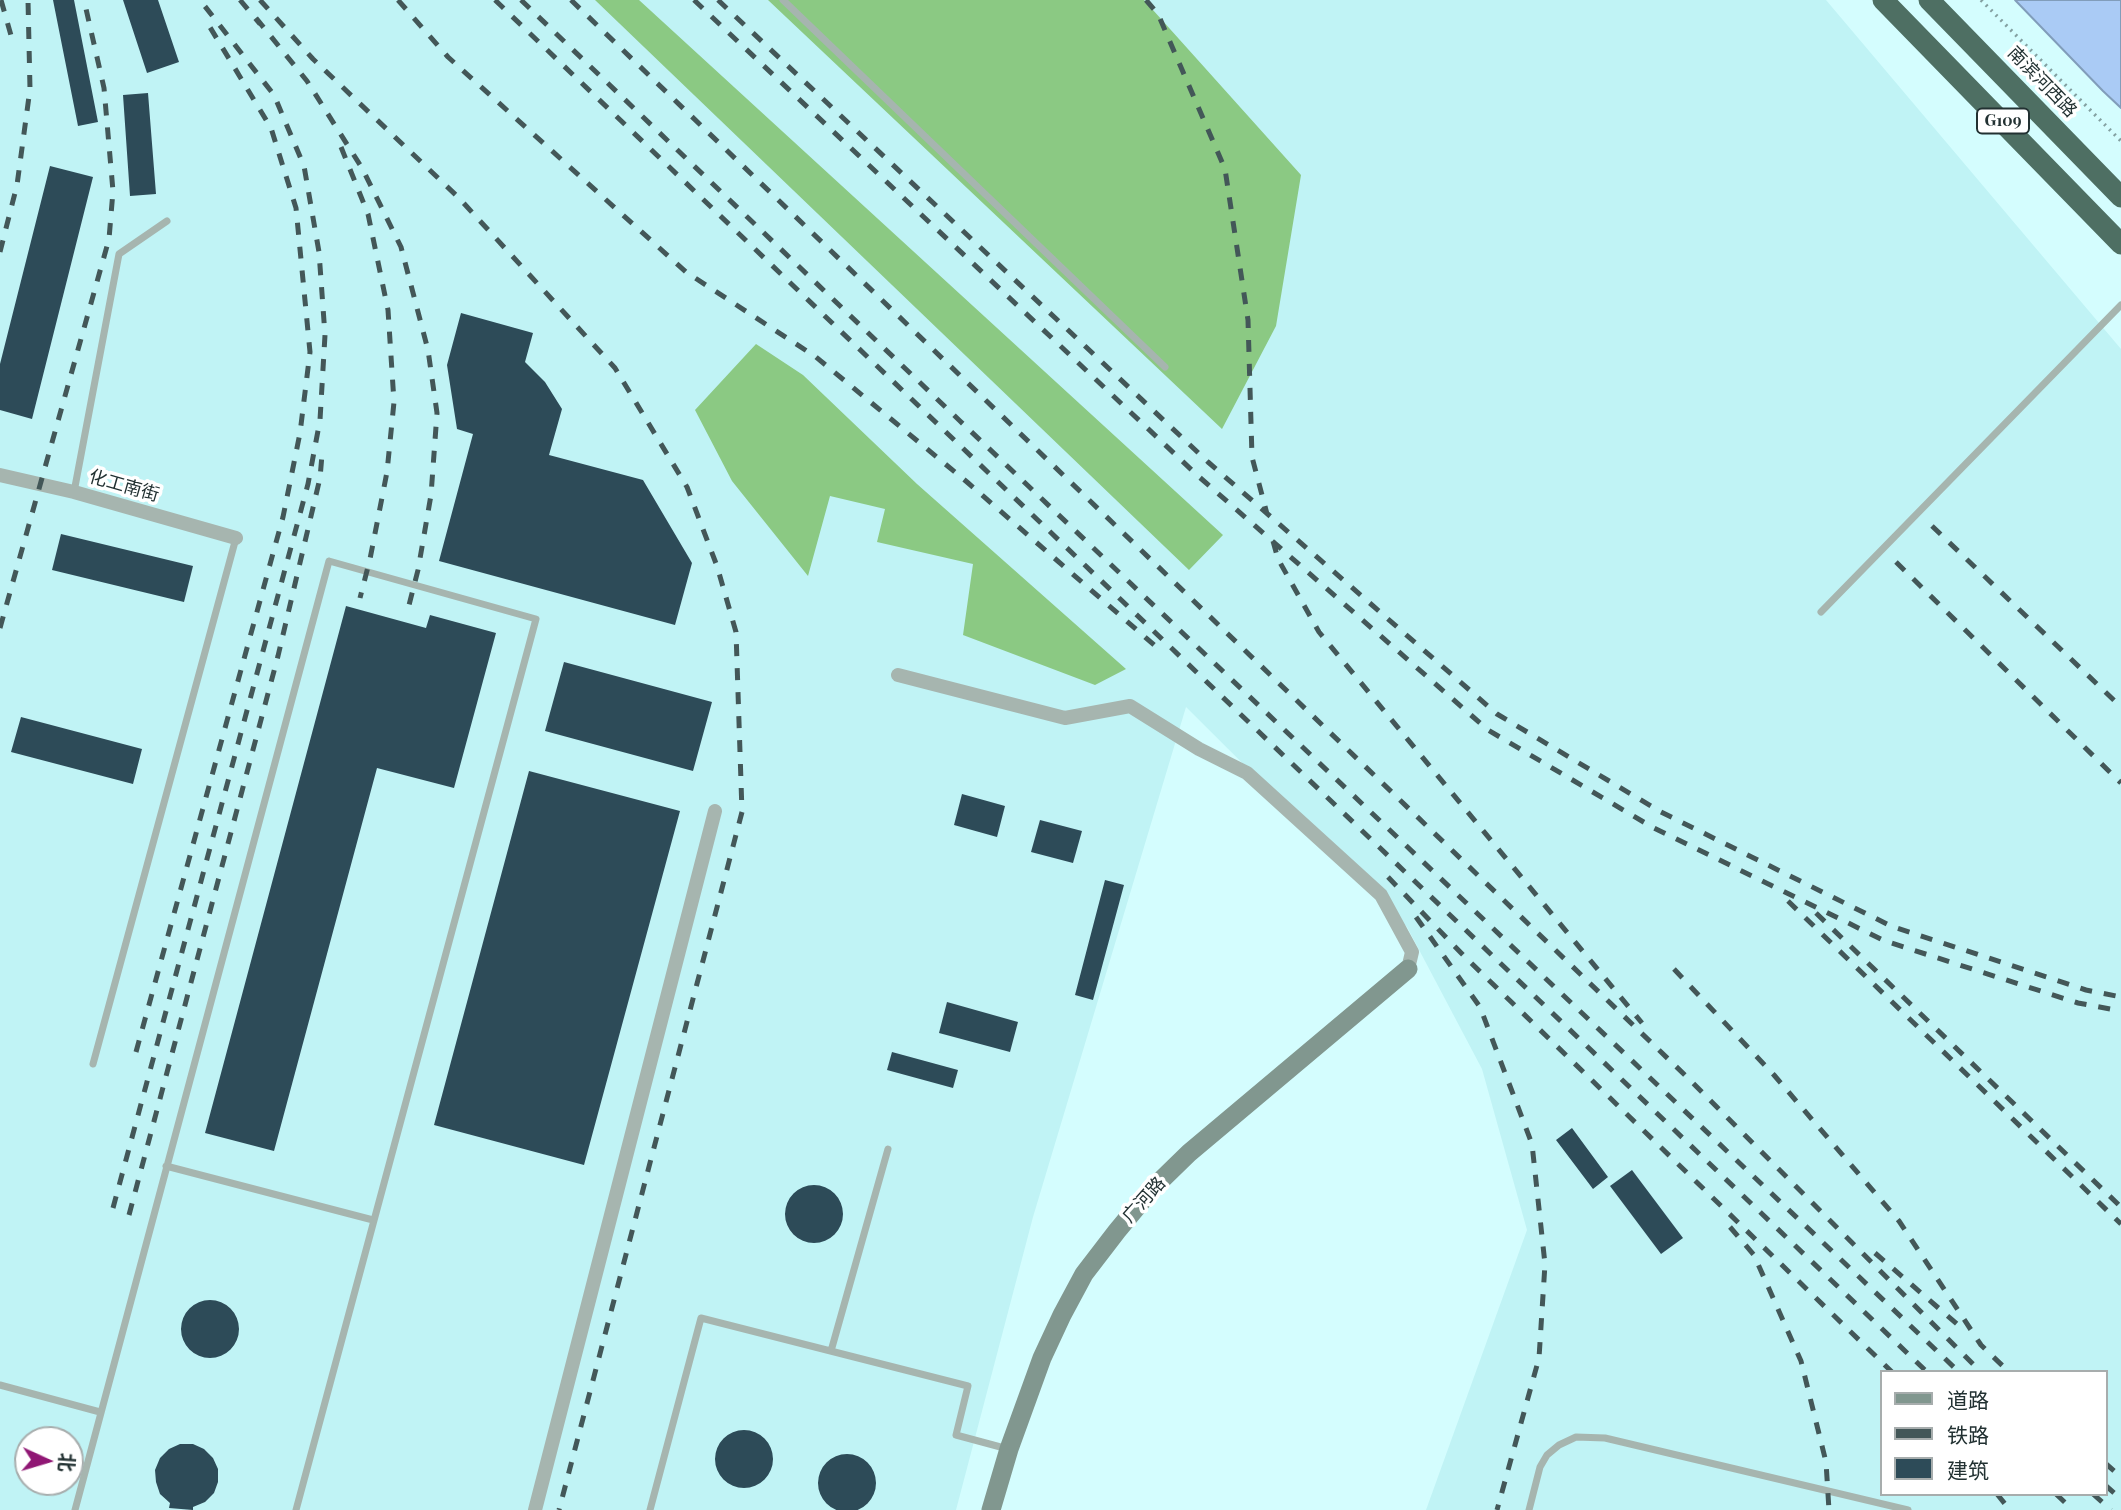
<!DOCTYPE html>
<meta charset="utf-8">
<style>
body{margin:0}
#map{position:relative;width:2121px;height:1510px;overflow:hidden;background:#d4fdfe;font-family:"Playfair Display","Noto Sans SC",serif}
canvas{display:block}
.legend{position:absolute;left:1880px;top:1370px;width:228px;height:126px;box-sizing:border-box;background:#fff;border:2px solid #a7adad;margin:0;padding:9px 12px;list-style:none;font-size:21px;color:#223132}
.legend li{display:flex;align-items:center;gap:14px;height:35px}
.legend b{width:35px;border:2px solid #a7adad}
.north{position:absolute;left:14px;top:1426px;width:70px;height:70px;box-sizing:border-box;background:#fff;border:2px solid #a7adad;border-radius:50%;rotate:94deg;font-size:19px;font-weight:700;line-height:28px;text-align:center;color:#223132}
.north::after{content:'';display:block;margin:auto;width:24px;height:32px;background:#901774;clip-path:polygon(50% 0,100% 100%,50% 72%,0 100%)}
</style>
<div id="map">
<canvas width="2121" height="1510"></canvas>
<ul class="legend">
<li><b style="height:9px;background:#81978f"></b>道路</li>
<li><b style="height:9px;background:#435758"></b>铁路</li>
<li><b style="height:19px;background:#2d4b58"></b>建筑</li>
</ul>
<div class="north">北</div>
</div>
<script>
const c = document.querySelector('canvas').getContext('2d');
c.lineJoin = 'round';
function fillPath(path, color) {
  c.fillStyle = color;
  c.fill(path, 'evenodd');
}
function poly(rows) {
  const path = new Path2D();
  for (const r of rows) {
    if (r.length === 3) {
      path.moveTo(r[0] + r[2], r[1]);
      path.arc(r[0], r[1], r[2], 0, 2 * Math.PI);
      continue;
    }
    path.moveTo(r[0], r[1]);
    for (let i = 2; i < r.length; i += 2) path.lineTo(r[i], r[i + 1]);
  }
  return path;
}
function stroke(path, color, width, dash) {
  c.strokeStyle = color;
  c.lineWidth = width;
  c.lineCap = dash ? 'butt' : 'round';
  c.setLineDash(dash || []);
  c.stroke(path);
}
function write(font, color, halo, rows, align = 'center') {
  c.font = font + ' "Playfair Display","Noto Sans SC",serif';
  c.lineWidth = 7;
  c.setLineDash([]);
  c.textBaseline = 'middle';
  c.strokeStyle = halo;
  c.fillStyle = color;
  for (const [text, x, y, turn = 0] of rows) {
    c.save();
    c.translate(x, y);
    c.rotate((+turn || 0) * Math.PI / 180);
    c.textAlign = isNaN(turn) ? turn : align;
    if (halo) c.strokeText(text, 0, 0);
    c.fillText(text, 0, 0);
    c.restore();
  }
}
const built = poly([
 [0,0,1826,0,2121,349,2121,1510,1426,1510,1527,1230,1482,1069,1407,927,1186,707,1033,1217,956,1510,0,1510],
 [1881,1372,2105,1372,2105,1494,1881,1494],
 [28,1440,70,1440,70,1482,28,1482]
]);
const forest = poly([
 [595,0,639,0,1223,535,1189,570],
 [768,0,1144,0,1301,175,1276,326,1222,429],
 [756,344,803,375,917,484,1126,669,1095,685,963,635,973,564,877,542,885,509,830,496,808,576,732,481,695,410]
]);
const water = poly([
 [2015,0,2121,0,2121,108,2103,91,2015,0]
]);
const building = poly([
 [53,0,74,0,98,122,78,126],
 [123,0,158,0,179,62,147,73],
 [148,93,156,194,130,196,123,95],
 [50,166,93,177,32,419,0,410,0,364],
 [461,313,533,333,525,362,545,382,562,409,549,455,643,480,692,563,675,625,439,561,473,434,457,429,447,365],
 [61,534,193,566,184,602,52,570],
 [346,606,426,628,430,615,496,633,454,788,377,768,274,1151,205,1133],
 [564,662,712,702,693,771,545,731],
 [21,717,142,749,133,784,11,752],
 [529,771,680,811,584,1165,434,1125],
 [962,794,1005,806,997,837,954,825],
 [1040,820,1082,831,1073,863,1031,852],
 [1105,880,1124,885,1093,1000,1075,995],
 [947,1002,1018,1022,1010,1052,939,1033],
 [892,1052,958,1070,953,1088,887,1070],
 [1572,1128,1608,1177,1593,1189,1556,1140],
 [1632,1170,1683,1238,1661,1254,1610,1186],
 [814,1214,29],
 [210,1329,29],
 [744,1459,29],
 [180,1444,193,1444,204,1449,213,1458,218,1469,218,1482,214,1493,205,1502,193,1507,193,1510,169,1508,170,1503,160,1494,156,1482,155,1470,160,1458,169,1449],
 [847,1483,29]
]);
const path = poly([
 [1981,0,2121,141]
]);
const lane = poly([
 [783,0,1165,367],
 [74,492,119,254,167,221],
 [1821,612,2121,305],
 [93,1064,236,538],
 [166,1166,373,1220],
 [831,1351,888,1149],
 [0,1385,100,1412],
 [75,1510,329,561,536,619,296,1510],
 [650,1510,701,1318,968,1386,956,1435,1008,1449],
 [1529,1510,1540,1467,1547,1455,1559,1445,1576,1437,1605,1438,1908,1510]
]);
const street = poly([
 [0,475,74,492,236,538],
 [898,675,1065,718,1130,706,1199,749,1247,773,1381,895,1412,952,1408,969],
 [535,1510,715,811]
]);
const secondary = poly([
 [991,1510,1009,1449,1042,1358,1062,1315,1084,1274,1117,1231,1151,1190,1189,1153,1408,969]
]);
const highway = poly([
 [1883,0,2121,244],
 [1929,0,2121,197]
]);
const rail = poly([
 [1,0,14,46],
 [240,0,260,24],
 [260,0,313,59,458,197,615,368,687,487,717,566,736,632,742,812,559,1510],
 [398,0,448,57,686,272,816,357,967,482,1161,651],
 [495,0,1927,1372],
 [521,0,960,421,1959,1372],
 [571,0,1689,1079,1981,1372],
 [694,0,1197,475,1488,730,1652,827,1885,941,2078,1003,2121,1011],
 [718,0,1208,462,1497,714,1661,812,1891,926,2086,990,2121,997],
 [1146,0,1158,14,1225,169,1248,320,1252,457,1267,514],
 [256,18,307,81,362,168,401,247,428,350,437,413,431,495,418,570,407,613],
 [341,147,368,214,388,310,394,402,387,472,370,559,360,598],
 [0,252,17,185,30,89,28,0],
 [1932,526,2121,707],
 [1273,541,1278,559,1319,632,1642,1023],
 [1896,562,2121,783],
 [0,628,109,239,113,191,104,88,84,0],
 [1388,877,1464,956,1892,1372],
 [1788,901,2121,1224],
 [1816,913,2121,1207],
 [1416,917,1480,1007,1532,1144,1545,1264,1539,1358,1497,1510],
 [1674,969,1774,1075,1899,1221,1981,1345,2009,1372],
 [136,1052,283,517,300,433,310,352,296,208,271,128,205,19],
 [113,1208,308,484,320,420,325,335,319,252,304,166,274,95,200,0],
 [129,1215,278,656,320,478,322,455],
 [1730,1227,1754,1255,1801,1361,1826,1462,1829,1510],
 [1875,1253,1965,1331],
 [2105,1463,2121,1477],
 [2105,1485,2121,1499],
 [1997,1494,2010,1510],
 [2056,1494,2073,1510],
 [2093,1494,2111,1510]
]);
const shields = [
 [2003,121,52]
];
const shieldNames = [
 ["G109",2003,121]
];
const streetNames = [
 ["南滨河西路",2042,82,46],
 ["化工南街",124,486,16],
 ["广河路",1144,1200,-48]
];
fillPath(built, '#c0f3f5');
fillPath(forest, '#8bc983');
fillPath(water, '#aacbf5');
stroke(water, '#819dba', 2);
fillPath(building, '#2d4b58');
stroke(path, '#83a0a1', 3.5, [2, 5]);
stroke(lane, '#a6b5af', 7);
stroke(street, '#a6b5af', 14);
stroke(secondary, '#81978f', 19);
stroke(highway, '#4e6f63', 21);
stroke(rail, '#435758', 5, [12, 12]);
for (const [x, y, w] of shields) {
  const box = new Path2D();
  box.roundRect(x - w / 2, y - 12.5, w, 25, 5);
  c.fillStyle = '#fff';
  c.fill(box);
  stroke(box, '#223132', 2);
}
write('bold 16px', '#223132', null, shieldNames);
write('18px', '#223132', '#fff', streetNames);
</script>
